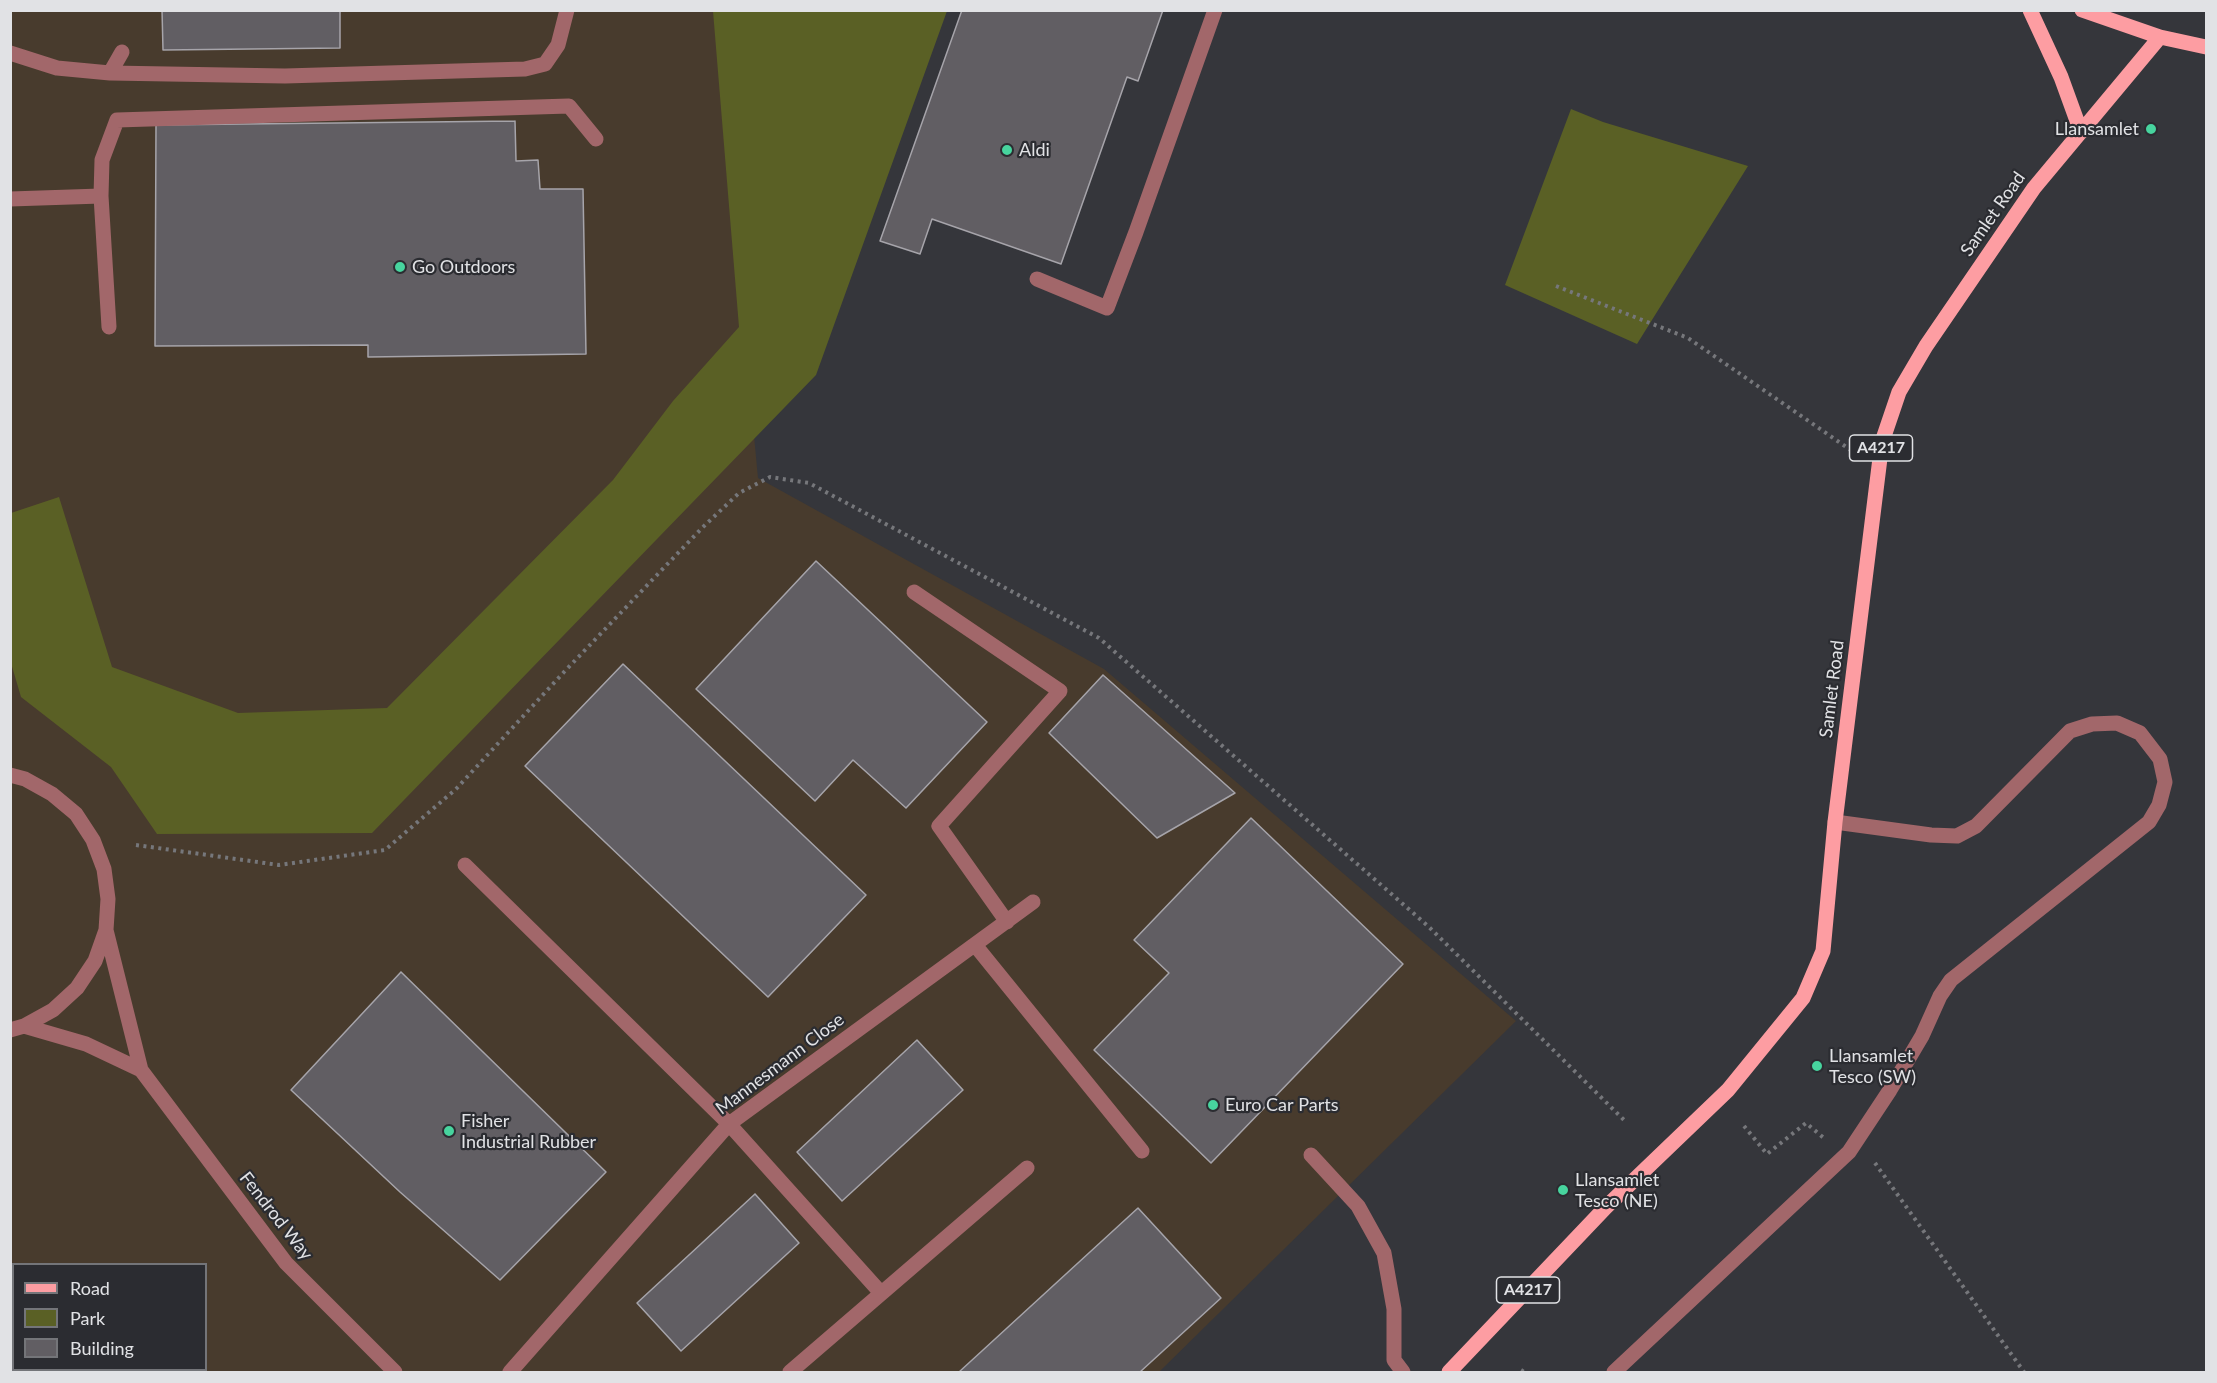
<!DOCTYPE html>
<style>
body{margin:0}
#map{position:relative;width:2217px;height:1383px;overflow:hidden;background:#35363b;font-family:Lato,sans-serif}
canvas{display:block}
.frame{position:absolute;inset:0;border:12px solid #e1e2e5;pointer-events:none}
.legend{position:absolute;left:12px;top:1263px;width:195px;height:108px;box-sizing:border-box;background:#2b2c31;border:2px solid #747579;margin:0;padding:8px 10px;list-style:none;font-size:18px;color:#e1e2e5}
.legend li{display:flex;align-items:center;gap:12px;height:30px}
.legend b{width:30px;border:2px solid #747579}
</style>
<div id="map">
<canvas width="2217" height="1383"></canvas>
<div class="frame"></div>
<ul class="legend">
<li><b style="height:8px;background:#fd9da2"></b>Road</li>
<li><b style="height:16px;background:#5a6025"></b>Park</li>
<li><b style="height:16px;background:#615e63"></b>Building</li>
</ul>
</div>
<script>
const c = document.querySelector('canvas').getContext('2d');
c.lineJoin = 'round';
function fillPath(path, color) {
  c.fillStyle = color;
  c.fill(path, 'evenodd');
}
function poly(rows) {
  const path = new Path2D();
  for (const r of rows) {
    path.moveTo(r[0], r[1]);
    for (let i = 2; i < r.length; i += 2) path.lineTo(r[i], r[i + 1]);
  }
  return path;
}
function stroke(path, color, width, dash) {
  c.strokeStyle = color;
  c.lineWidth = width;
  c.lineCap = dash ? 'butt' : 'round';
  c.setLineDash(dash || []);
  c.stroke(path);
}
function write(font, color, halo, rows, align = 'center') {
  c.font = font + ' Lato,sans-serif';
  c.lineWidth = 4.5;
  c.setLineDash([]);
  c.textBaseline = 'middle';
  c.strokeStyle = halo;
  c.fillStyle = color;
  for (const [text, x, y, turn = 0] of rows) {
    c.save();
    c.translate(x, y);
    c.rotate((+turn || 0) * Math.PI / 180);
    c.textAlign = isNaN(turn) ? turn : align;
    if (halo) c.strokeText(text, 0, 0);
    c.fillText(text, 0, 0);
    c.restore();
  }
}
const commercial = poly([
 [10,11,714,11,758,478,1104,669,1516,1021,1159,1372,11,1372],
 [14,1264,206,1264,206,1370,14,1370]
]);
const green = poly([
 [713,11,947,11,816,375,372,833,157,834,111,767,21,697,11,663,11,513,59,497,112,667,238,713,387,708,613,480,673,401,739,327],
 [1571,109,1603,122,1748,166,1637,344,1505,285]
]);
const building = poly([
 [162,10,340,10,340,48,163,50,162,10],
 [962,10,1163,10,1138,81,1127,77,1061,264,932,219,920,254,880,241,962,10],
 [515,121,516,161,538,160,540,189,583,189,586,354,368,357,368,345,155,346,156,125,515,121],
 [816,561,987,722,906,808,853,760,815,801,696,689,816,561],
 [623,664,866,895,768,997,525,766,623,664],
 [1103,675,1235,793,1157,838,1049,733,1103,675],
 [1251,818,1403,964,1211,1163,1094,1050,1169,973,1134,940,1251,818],
 [401,972,606,1172,500,1280,400,1192,291,1090,401,972],
 [917,1040,963,1090,842,1201,797,1152,917,1040],
 [755,1194,799,1243,681,1351,637,1303,755,1194],
 [1138,1208,1221,1298,1140,1372,959,1372,1138,1208]
]);
const path = poly([
 [1556,286,1688,338,1852,451],
 [136,845,279,865,385,850,456,789,564,672,702,528,739,493,770,477,809,483,1099,638,1428,926,1625,1121],
 [1744,1126,1767,1154,1806,1123,1825,1139],
 [1875,1163,2024,1372],
 [1521,1370,1524,1372]
]);
const minor = poly([
 [10,53,57,68,110,73,122,52],
 [110,73,285,76,525,69,545,64,558,45,567,10],
 [101,196,102,160,117,120,569,106,596,139],
 [10,199,101,196,109,327],
 [1037,279,1107,308,1136,232,1215,10],
 [914,592,1060,691,939,826,1007,922],
 [10,775,25,779,52,794,76,814,93,840,104,869,108,899,106,930,95,961,77,988,53,1010,24,1026,10,1030],
 [465,865,729,1124,881,1293],
 [106,930,141,1070,286,1263,395,1372],
 [975,945,1142,1151],
 [24,1026,86,1044,141,1070],
 [1311,1155,1358,1206,1384,1253,1394,1309,1394,1360,1403,1372],
 [510,1372,729,1124,1033,902],
 [790,1372,1027,1168],
 [1614,1372,1849,1152,1890,1090,1922,1036,1940,996,1951,980,2149,822,2159,805,2165,782,2160,759,2140,733,2117,723,2092,724,2070,731,1976,826,1957,836,1931,835,1835,822]
]);
const major = poly([
 [2030,10,2061,77,2081,132],
 [2082,10,2160,37,2206,47],
 [1449,1372,1606,1207,1728,1090,1803,998,1823,951,1835,822,1882,442,1899,392,1926,346,2034,188,2160,37]
]);
const markers = [
 [2151,129,6,"#47d49e"],
 [1007,150,6,"#47d49e"],
 [400,267,6,"#47d49e"],
 [1817,1066,6,"#47d49e"],
 [1213,1105,6,"#47d49e"],
 [449,1131,6,"#47d49e"],
 [1563,1190,6,"#47d49e"]
];
const shields = [
 [1881,448,63],
 [1528,1290,63]
];
const shieldNames = [
 ["A4217",1881,448],
 ["A4217",1528,1290]
];
const poiNames = [
 ["Llansamlet",2139,129,"right"],
 ["Aldi",1019,150],
 ["Go Outdoors",412,267],
 ["Llansamlet",1829,1056],
 ["Tesco (SW)",1829,1077],
 ["Euro Car Parts",1225,1105],
 ["Fisher",461,1121],
 ["Industrial Rubber",461,1142],
 ["Llansamlet",1575,1180],
 ["Tesco (NE)",1575,1201]
];
const streetNames = [
 ["Samlet Road",1993,214,-55],
 ["Samlet Road",1832,689,-83],
 ["Mannesmann Close",780,1064,-37],
 ["Fendrod Way",276,1216,52]
];
fillPath(commercial, '#483b2d');
fillPath(green, '#5a6025');
fillPath(building, '#615e63');
stroke(building, '#a6a4aa', 1.5);
stroke(path, '#76777b', 4, [3, 4.5]);
stroke(minor, '#a2676a', 15);
stroke(major, '#fd9da2', 15);
for (const [x, y, r, color] of markers) {
  const dot = new Path2D();
  dot.arc(x, y, r, 0, 2 * Math.PI);
  c.fillStyle = color;
  c.fill(dot);
  stroke(dot, '#2b2c31', 2);
}
for (const [x, y, w] of shields) {
  const box = new Path2D();
  box.roundRect(x - w / 2, y - 13, w, 26, 4.5);
  c.fillStyle = '#2b2c31';
  c.fill(box);
  stroke(box, '#e1e2e5', 1.5);
}
write('bold 16px', '#e1e2e5', null, shieldNames);
write('18px', '#e1e2e5', '#2b2c31', poiNames, 'left');
write('18px', '#e1e2e5', '#2b2c31', streetNames);
</script>
